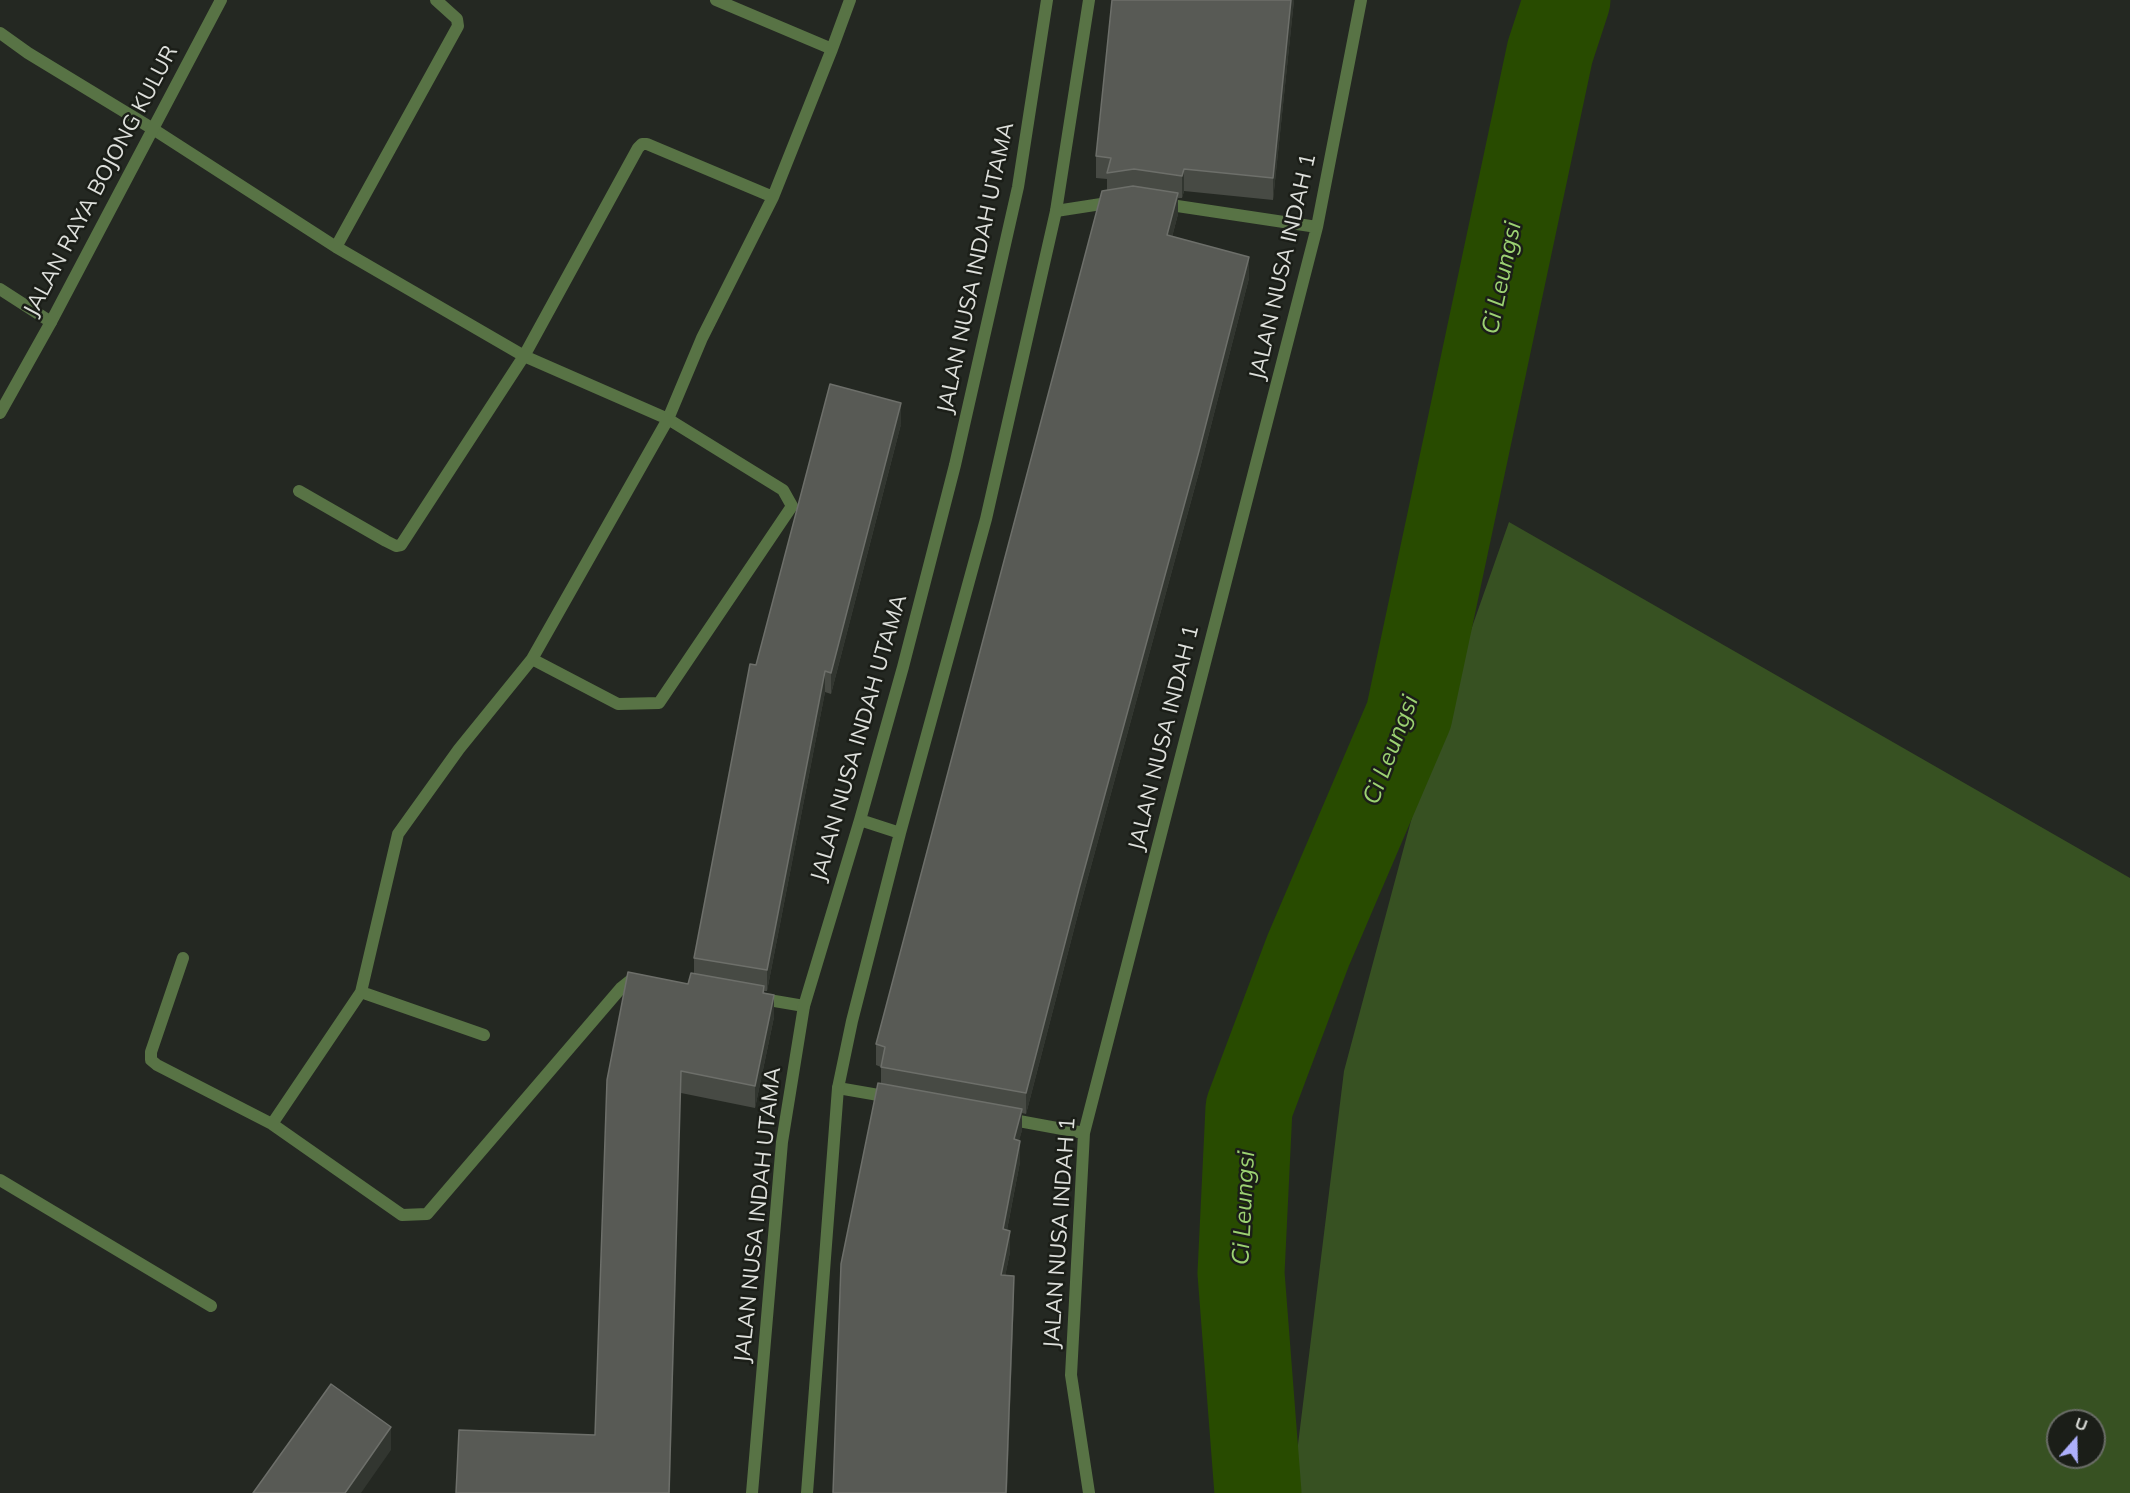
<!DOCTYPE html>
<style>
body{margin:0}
#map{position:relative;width:2130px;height:1493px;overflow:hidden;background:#242822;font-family:Mulish,sans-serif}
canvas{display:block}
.north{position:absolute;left:2046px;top:1409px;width:60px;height:60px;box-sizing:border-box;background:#1b1e18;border:2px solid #696c66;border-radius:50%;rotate:20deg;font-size:16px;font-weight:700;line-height:24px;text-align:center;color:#dee0dc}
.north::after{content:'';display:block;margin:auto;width:21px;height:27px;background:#adaffb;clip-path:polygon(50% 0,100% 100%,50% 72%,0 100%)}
</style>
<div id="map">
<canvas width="2130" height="1493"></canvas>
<div class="north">U</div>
</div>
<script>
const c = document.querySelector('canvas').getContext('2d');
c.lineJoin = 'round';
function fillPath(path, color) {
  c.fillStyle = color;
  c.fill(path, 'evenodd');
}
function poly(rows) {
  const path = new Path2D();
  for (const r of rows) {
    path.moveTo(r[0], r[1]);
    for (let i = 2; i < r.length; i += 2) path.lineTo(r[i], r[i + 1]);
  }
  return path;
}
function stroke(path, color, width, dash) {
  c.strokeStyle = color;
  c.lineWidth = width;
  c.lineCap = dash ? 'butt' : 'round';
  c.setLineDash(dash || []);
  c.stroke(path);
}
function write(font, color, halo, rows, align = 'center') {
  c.font = font + ' Mulish,sans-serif';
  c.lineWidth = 5;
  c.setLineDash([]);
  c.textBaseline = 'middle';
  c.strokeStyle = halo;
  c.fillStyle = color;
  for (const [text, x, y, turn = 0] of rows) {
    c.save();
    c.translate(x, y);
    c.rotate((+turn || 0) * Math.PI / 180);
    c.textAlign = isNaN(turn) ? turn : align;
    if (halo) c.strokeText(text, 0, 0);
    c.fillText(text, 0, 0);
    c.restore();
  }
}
const green = poly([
 [1509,522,2130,878,2130,1493,1298,1493,1294,1477,1344,1071,1434,735],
 [2058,1421,2094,1421,2094,1457,2058,1457]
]);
const river = poly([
 [1258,1493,1241,1273,1249,1108,1308,951,1409,715,1550,52,1567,0]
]);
const minor = poly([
 [716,0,832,49],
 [0,33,28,53,153,129,336,247,524,356,668,419,783,490,792,506,659,703,618,704,532,659],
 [1164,204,1317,227],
 [1056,211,1114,202],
 [336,247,458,26,457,19,436,0],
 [0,289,51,322],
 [299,491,386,541,396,546,401,545,524,356,638,148,642,144,647,144,773,197],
 [183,958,151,1052,151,1060,157,1065,272,1124],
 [640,980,631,980,621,988,427,1214,402,1215,272,1124,361,992,398,834,459,749,532,659,668,419,702,338,773,197,832,49,850,0],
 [361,992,484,1035],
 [757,998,804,1006],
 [838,1088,890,1097],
 [1008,1119,1084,1133],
 [0,1180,211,1306],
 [1089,1493,1071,1375,1084,1133,1317,227,1361,0]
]);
const tertiary = poly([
 [0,413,51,322,221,0],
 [860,820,900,833],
 [752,1493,782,1142,804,1006,860,820,903,667,955,465,1018,187,1047,0],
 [807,1493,838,1088,852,1021,900,833,986,519,1056,211,1089,0]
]);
const wall = poly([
 [1294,0,1273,200,1184,191,1182,198,1178,198,1178,214,1172,237,1249,278,1199,472,1079,910,1026,1114,1022,1113,1022,1130,1019,1140,1020,1162,1007,1230,1010,1252,1005,1276,1014,1297,1007,1493,833,1493,881,1083,881,1067,876,1065,876,1044,1107,190,1107,179,1096,178,1096,156],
 [901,424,831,694,825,692,767,991,764,991,774,1017,755,1108,681,1093,595,1435,688,984,694,973,694,958,756,665]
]);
const shadedWall = poly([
 [1291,0,1294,0,1273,200,1273,178],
 [1184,169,1184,191,1182,198,1182,176],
 [1178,193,1178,214,1167,256,1167,235],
 [1249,257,1249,278,1199,472,1079,910,1026,1114,1026,1093,1079,889],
 [901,403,901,424,831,694,831,673],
 [825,671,825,692,767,991,767,970],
 [774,995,774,1017,755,1108,755,1086],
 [681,1071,670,1493,669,1493],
 [1022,1109,1022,1130,1014,1160,1014,1139],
 [1020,1141,1020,1162,1003,1250,1003,1229],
 [1010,1231,1010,1252,1001,1297,1001,1275],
 [1014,1276,1007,1493,1006,1493],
 [391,1427,391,1450,361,1493,345,1493]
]);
const building = poly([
 [1112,0,1291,0,1273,178,1184,169,1182,176,1134,169,1107,173,1111,158,1096,156,1112,0],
 [1133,186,1178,193,1167,235,1249,257,1199,451,1079,889,1026,1093,881,1067,885,1047,876,1044,1102,191,1133,186],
 [830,384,901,403,831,673,825,671,767,970,694,958,750,664,756,665,830,384],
 [628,972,688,984,691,973,764,986,763,993,774,995,755,1086,681,1071,669,1493,456,1493,459,1430,595,1435,607,1080,628,972],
 [878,1083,1022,1109,1014,1139,1020,1141,1003,1229,1010,1231,1001,1275,1014,1276,1006,1493,833,1493,841,1264,878,1083],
 [331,1384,391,1427,345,1493,253,1493,331,1384]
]);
const streetNames = [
 ["JALAN RAYA BOJONG KULUR",101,181,-62],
 ["JALAN NUSA INDAH 1",1283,267,-77],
 ["JALAN NUSA INDAH UTAMA",976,268,-78],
 ["JALAN NUSA INDAH UTAMA",859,738,-74],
 ["JALAN NUSA INDAH 1",1164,738,-76],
 ["JALAN NUSA INDAH UTAMA",758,1215,-84],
 ["JALAN NUSA INDAH 1",1060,1233,-86]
];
const waterNames = [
 ["Ci Leungsi",1502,278,-78],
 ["Ci Leungsi",1391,750,-69],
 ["Ci Leungsi",1244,1208,-87]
];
fillPath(green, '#375122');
stroke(river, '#284b00', 87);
stroke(minor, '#587345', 12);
stroke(tertiary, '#587345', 12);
fillPath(wall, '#474a44');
fillPath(shadedWall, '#323630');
fillPath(building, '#585a55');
stroke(building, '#6d6f6a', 1.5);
write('22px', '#dee0dc', '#1b1e18', streetNames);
write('italic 24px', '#9cd272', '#1b1e18', waterNames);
</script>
